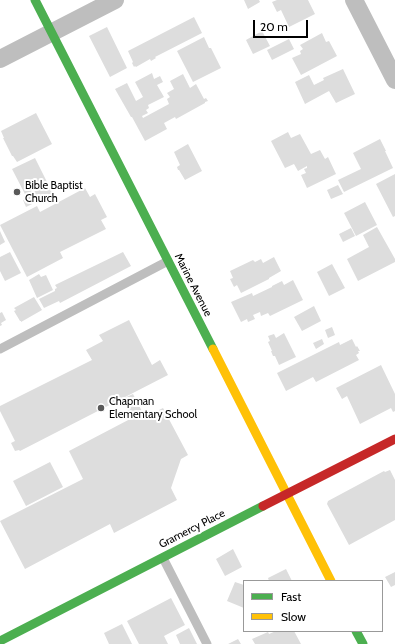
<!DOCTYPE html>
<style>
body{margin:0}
#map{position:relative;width:395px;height:644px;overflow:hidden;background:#fff;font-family:Cabin,sans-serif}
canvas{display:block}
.legend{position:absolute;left:243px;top:580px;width:140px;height:52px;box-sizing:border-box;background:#fff;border:1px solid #999;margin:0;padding:5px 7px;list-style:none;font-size:12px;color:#000}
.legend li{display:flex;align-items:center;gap:8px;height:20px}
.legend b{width:20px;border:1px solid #999}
.scale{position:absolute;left:253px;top:20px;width:55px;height:18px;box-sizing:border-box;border:2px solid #000;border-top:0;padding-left:5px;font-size:12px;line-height:14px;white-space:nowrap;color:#000;-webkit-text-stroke:3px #fff;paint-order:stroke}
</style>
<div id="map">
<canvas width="395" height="644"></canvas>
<ul class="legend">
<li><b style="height:5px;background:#4caf50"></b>Fast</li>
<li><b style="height:5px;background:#ffc107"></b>Slow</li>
</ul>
<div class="scale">20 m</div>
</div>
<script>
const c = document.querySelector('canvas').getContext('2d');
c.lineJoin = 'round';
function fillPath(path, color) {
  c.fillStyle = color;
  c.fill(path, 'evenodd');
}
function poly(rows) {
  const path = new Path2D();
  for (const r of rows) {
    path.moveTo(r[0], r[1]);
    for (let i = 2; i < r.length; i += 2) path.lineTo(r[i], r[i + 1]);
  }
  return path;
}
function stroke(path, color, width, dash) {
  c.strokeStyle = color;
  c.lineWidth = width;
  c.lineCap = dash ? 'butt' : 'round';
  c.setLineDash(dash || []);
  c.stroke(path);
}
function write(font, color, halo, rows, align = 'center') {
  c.font = font + ' Cabin,sans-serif';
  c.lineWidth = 4;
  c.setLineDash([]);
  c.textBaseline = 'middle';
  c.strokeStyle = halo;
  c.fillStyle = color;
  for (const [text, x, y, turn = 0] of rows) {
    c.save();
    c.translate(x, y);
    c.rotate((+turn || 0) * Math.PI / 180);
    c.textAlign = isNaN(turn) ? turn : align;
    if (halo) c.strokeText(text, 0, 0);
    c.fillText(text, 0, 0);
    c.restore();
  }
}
const building = poly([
 [244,0,259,0,260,2,248,9],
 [277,0,308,0,315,14,289,27,281,10,277,12,272,2],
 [194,17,202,33,155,57,156,58,151,61,150,59,136,67,135,66,134,67,132,63,133,62,128,51],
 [107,27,127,68,110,77,89,36],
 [262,31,270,46,253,54,246,40],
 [322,33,326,42,329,41,337,56,301,75,292,58,301,54,300,51,303,49,300,45],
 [204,37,209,48,211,48,221,68,193,82,177,51],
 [289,39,294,49,272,60,267,50],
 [343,69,355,94,336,103,329,91,305,104,295,82,309,75,314,85,324,80,323,78],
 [152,73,154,79,160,76,163,82,157,85,164,97,148,105,149,108,146,110,148,113,142,116,143,118,169,104,167,99,170,97,167,93,174,89,170,81,183,74,190,88,196,84,204,99,206,98,208,101,205,102,205,103,176,119,175,117,164,123,167,129,145,141,132,117,131,117,115,89,127,83,136,101,143,97,135,82],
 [36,113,52,144,17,162,13,156,12,156,3,138,4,138,1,131],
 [288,132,291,138,300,134,311,154,320,150,325,159,328,157,336,174,307,188,301,175,306,173,304,169,307,168,307,166,298,171,294,164,285,168,271,141],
 [380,139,386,151,385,151,393,168,344,192,338,180,361,169,353,153],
 [188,144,202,171,185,180,179,170,178,170,177,167,180,165,174,152],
 [35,158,53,194,26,207,23,200,27,198,12,169],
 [395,174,395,216,393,217,376,184],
 [338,185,343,194,331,199,327,190],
 [85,188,90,197,95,194,107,217,101,220,106,229,60,252,63,258,27,277,0,225,37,206,40,212],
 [365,202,377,225,356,236,344,213],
 [377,227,395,259,395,262,358,281,347,259,369,247,363,235],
 [351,228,355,236,343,242,339,234],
 [0,231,5,242,0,245],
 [10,252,21,273,5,281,0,271,0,257],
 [123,252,131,266,60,303,59,301,44,308,39,299,55,291,55,289,57,288,55,285],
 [274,257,281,271,269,278,269,279,241,293,237,285,234,287,230,279,233,278,230,271,253,260,255,262,261,259,263,263],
 [332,264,345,288,329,296,317,272],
 [39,274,41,277,46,275,53,290,37,298,29,280],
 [293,280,303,300,270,316,268,313,261,316,260,312,253,315,255,319,248,322,247,319,241,322,231,302,252,293,253,296,272,287,272,286,282,281,284,285],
 [34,297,42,310,21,322,21,321,20,321,14,311,16,310,14,308],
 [314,306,321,321,302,331,294,317],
 [2,312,6,320,1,323,2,325,0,326,0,313],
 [129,320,152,365,160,360,168,375,20,451,19,450,15,451,11,443,15,441,0,411,0,406,92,360,86,350,103,341,99,335],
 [332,327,335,335,328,338,325,330],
 [284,333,296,357,279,365,275,356,273,356,271,351,272,351,268,342,270,341,268,336,274,334,276,338],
 [322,339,324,344,316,349,313,343],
 [352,339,356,347,357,346,360,351,358,351,359,353,356,355,359,360,316,382,313,377,286,391,277,373,339,342,340,345],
 [381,365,395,394,395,411,393,412,391,408,360,424,347,396,342,399,336,388],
 [133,394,145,417,163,408,188,455,181,459,171,488,177,500,114,533,110,524,25,569,0,521,83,479,69,451,132,418,122,399],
 [50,462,63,487,26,506,13,481],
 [390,470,395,480,395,520,349,545,327,504,328,501,384,471,385,472],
 [233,549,242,567,225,576,216,559],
 [286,569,292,581,269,581,268,578],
 [395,572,395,585,391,587,385,577],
 [235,582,244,585,244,608,227,601],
 [171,598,185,625,164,636,168,644,139,644,127,621],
 [122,624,132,644,109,644,104,633],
 [189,628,197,644,180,644,176,635],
 [276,631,294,631,301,644,255,644,252,639,268,632,269,634],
 [238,639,241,644,228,644]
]);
const lane = poly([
 [0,349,168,261],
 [163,558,207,644]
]);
const street = poly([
 [354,0,395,80],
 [0,59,115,0]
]);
const fast = poly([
 [35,0,213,349],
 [356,631,363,644],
 [0,641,263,506]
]);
const slow = poly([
 [213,349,331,581]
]);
const jam = poly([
 [263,506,395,439]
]);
const markers = [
 [17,192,4,"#595959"],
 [101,408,4,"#595959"]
];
const poiNames = [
 ["Bible Baptist",25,186],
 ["Church",25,199],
 ["Chapman",109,402],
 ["Elementary School",109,415]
];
const streetNames = [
 ["Marine Avenue",193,285,63],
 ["Gramercy Place",192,529,-27]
];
fillPath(building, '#ddd');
stroke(lane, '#bebebe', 9);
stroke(street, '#bebebe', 18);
stroke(fast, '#4caf50', 9);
stroke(slow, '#ffc107', 9);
stroke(jam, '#c62828', 9);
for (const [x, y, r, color] of markers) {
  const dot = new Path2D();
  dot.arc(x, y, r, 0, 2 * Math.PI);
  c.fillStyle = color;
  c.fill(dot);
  stroke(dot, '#fff', 1.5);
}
write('11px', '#000', '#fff', poiNames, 'left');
write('11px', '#000', '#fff', streetNames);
</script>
